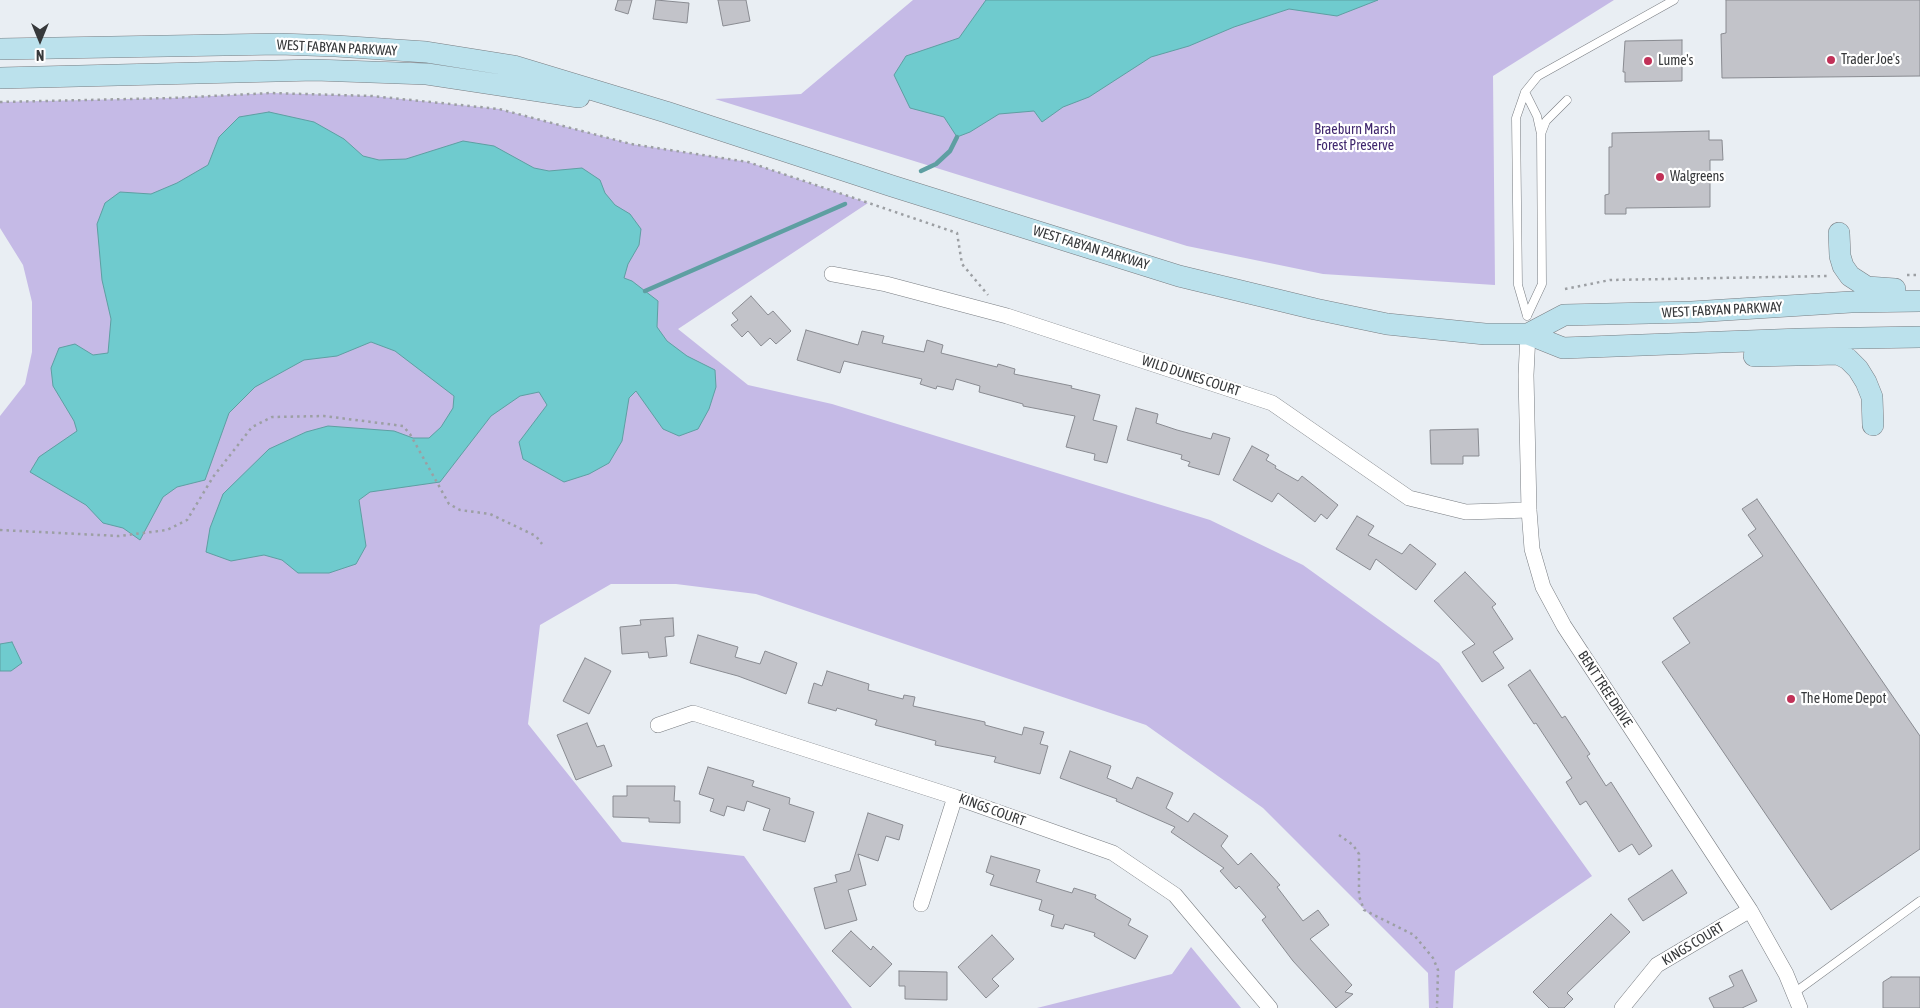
<!DOCTYPE html>
<style>
body{margin:0}
#map{position:relative;width:1920px;height:1008px;overflow:hidden;background:#e9eef3;font-family:"Asap Condensed",sans-serif}
canvas{display:block}
.north{position:absolute;left:15px;top:15px;width:50px;height:50px;-webkit-text-stroke:4px #fff;paint-order:stroke;rotate:180deg;font-size:14px;font-weight:700;line-height:20px;text-align:center;color:#37393b}
.north::after{content:'';display:block;margin:auto;width:18px;height:22px;background:#37393b;clip-path:polygon(50% 0,100% 100%,50% 72%,0 100%)}
</style>
<div id="map">
<canvas width="1920" height="1008"></canvas>
<div class="north">N</div>
</div>
<script>
const c = document.querySelector('canvas').getContext('2d');
c.lineJoin = 'round';
function fillPath(path, color) {
  c.fillStyle = color;
  c.fill(path, 'evenodd');
}
function poly(rows) {
  const path = new Path2D();
  for (const r of rows) {
    path.moveTo(r[0], r[1]);
    for (let i = 2; i < r.length; i += 2) path.lineTo(r[i], r[i + 1]);
  }
  return path;
}
function stroke(path, color, width, dash) {
  c.strokeStyle = color;
  c.lineWidth = width;
  c.lineCap = dash ? 'butt' : 'round';
  c.setLineDash(dash || []);
  c.stroke(path);
}
function write(font, color, halo, rows, align = 'center') {
  c.font = font + ' "Asap Condensed",sans-serif';
  c.lineWidth = 4.5;
  c.setLineDash([]);
  c.textBaseline = 'middle';
  c.strokeStyle = halo;
  c.fillStyle = color;
  for (const [text, x, y, turn = 0] of rows) {
    c.save();
    c.translate(x, y);
    c.rotate((+turn || 0) * Math.PI / 180);
    c.textAlign = isNaN(turn) ? turn : align;
    if (halo) c.strokeText(text, 0, 0);
    c.fillText(text, 0, 0);
    c.restore();
  }
}
const green = poly([
 [913,0,1614,0,1493,76,1495,285,1323,274,1187,246,715,99,801,94],
 [271,93,372,96,499,109,631,144,748,162,868,203,678,329,748,385,832,404,1210,520,1303,565,1439,663,1592,876,1455,971,1453,1008,1429,1008,1428,973,1263,808,1146,725,756,594,676,584,611,584,540,625,528,724,622,842,744,856,852,1008,0,1008,0,416,25,384,32,352,32,302,23,265,0,228,0,102,172,98],
 [1191,947,1241,1008,1037,1008,1172,974]
]);
const water = poly([
 [986,0,1378,0,1337,16,1289,9,1234,27,1189,46,1151,57,1089,97,1063,107,1042,122,1034,111,999,114,970,132,957,137,944,117,910,108,894,75,906,56,959,38,986,0],
 [269,112,314,122,344,139,363,156,379,160,406,159,463,141,494,146,534,168,549,171,582,168,600,180,605,193,615,205,630,214,641,229,639,245,628,264,624,278,632,281,658,301,657,327,667,341,687,356,715,370,716,387,709,409,698,429,679,436,663,429,636,391,629,398,622,441,609,463,589,474,564,482,523,459,519,442,547,405,539,392,520,396,491,416,440,482,370,492,359,500,366,546,356,564,329,573,298,573,282,560,264,555,231,561,206,552,210,528,223,494,269,449,306,432,328,426,394,431,413,438,429,438,441,427,453,408,454,396,395,351,371,342,337,356,304,360,255,387,229,413,205,480,177,487,163,497,140,540,123,528,103,523,86,505,30,472,39,457,77,431,74,421,53,386,51,368,59,348,75,344,93,355,108,353,111,319,102,280,97,224,105,203,120,192,151,194,177,183,208,165,219,137,239,117,269,112],
 [12,642,22,663,11,671,0,671,0,644,12,642]
]);
const stream = poly([
 [921,171,936,164,950,151,957,137],
 [645,291,845,204]
]);
const building = poly([
 [618,0,632,0,628,14,615,10,618,0],
 [656,0,689,3,687,23,653,19,656,0],
 [718,0,746,0,750,21,723,26,718,0],
 [1726,0,1920,0,1920,76,1722,78,1721,34,1726,33,1726,0],
 [1682,40,1682,81,1625,82,1625,72,1623,72,1625,41,1682,40],
 [1709,131,1709,140,1722,140,1723,160,1710,160,1710,207,1626,208,1626,214,1605,214,1605,195,1609,194,1609,147,1612,147,1612,133,1709,131],
 [751,296,768,315,773,311,791,331,776,344,770,338,761,346,748,331,742,337,731,325,738,320,732,313,751,296],
 [806,330,858,345,862,331,884,336,882,343,924,352,927,340,943,345,941,353,997,367,998,364,1015,369,1014,374,1072,386,1071,388,1100,395,1093,420,1117,426,1107,463,1094,460,1095,454,1066,447,1075,416,1023,406,1023,404,979,392,980,386,956,379,953,390,937,386,936,389,920,384,922,379,844,361,840,373,797,360,806,330],
 [1136,408,1158,414,1156,423,1177,430,1211,439,1213,433,1230,438,1219,475,1188,466,1190,462,1181,459,1182,455,1127,440,1136,408],
 [1478,429,1479,456,1463,456,1463,464,1431,464,1430,430,1478,429],
 [1252,446,1269,455,1266,460,1276,466,1275,468,1298,481,1302,476,1338,505,1327,519,1321,514,1315,522,1278,493,1272,502,1233,480,1252,446],
 [1757,499,1920,736,1920,849,1831,910,1662,662,1690,643,1673,618,1763,556,1748,535,1756,529,1742,509,1757,499],
 [1357,516,1374,526,1368,535,1402,554,1410,544,1436,564,1416,590,1376,559,1370,570,1336,549,1357,516],
 [1465,572,1496,604,1492,607,1513,639,1493,652,1504,668,1482,682,1462,652,1475,644,1434,601,1465,572],
 [673,618,674,636,665,637,667,656,649,658,648,652,622,654,620,627,641,625,640,620,673,618],
 [698,635,738,647,735,657,760,664,765,651,797,663,786,694,738,676,690,663,698,635],
 [585,658,611,671,589,714,563,701,585,658],
 [1530,670,1562,718,1565,716,1590,754,1587,756,1606,786,1611,782,1652,846,1639,855,1632,844,1619,852,1586,801,1580,805,1566,782,1572,778,1536,723,1534,724,1508,685,1530,670],
 [827,671,869,684,868,690,903,699,904,695,915,697,913,706,985,722,985,725,1022,735,1024,727,1044,732,1040,744,1048,746,1040,774,994,762,996,757,935,745,936,741,875,725,877,720,837,708,836,711,808,703,814,683,822,686,827,671],
 [587,723,597,747,604,745,612,766,576,780,557,735,587,723],
 [1070,751,1111,766,1107,778,1132,789,1137,777,1173,793,1166,808,1188,822,1194,813,1228,836,1221,846,1238,865,1251,853,1280,885,1277,887,1303,921,1318,910,1329,925,1310,939,1352,985,1345,992,1353,994,1336,1008,1293,961,1262,920,1266,917,1239,886,1236,889,1220,871,1224,868,1171,832,1175,827,1116,801,1117,799,1060,778,1070,751],
 [708,767,754,781,752,786,790,798,789,804,814,812,805,842,763,830,770,809,747,801,744,811,727,806,724,816,710,811,714,799,699,794,708,767],
 [627,786,675,786,674,801,680,801,680,823,649,822,649,818,613,817,613,796,627,796,627,786],
 [868,813,903,825,899,840,886,836,878,861,858,854,866,885,848,890,857,920,825,929,814,888,837,882,835,875,850,871,868,813],
 [991,856,1040,870,1036,882,1072,893,1074,888,1096,895,1095,898,1131,919,1128,925,1148,936,1135,959,1094,936,1095,933,1065,924,1063,929,1051,926,1054,915,1039,910,1042,900,990,885,994,875,986,872,991,856],
 [1672,870,1687,893,1643,921,1628,899,1672,870],
 [1611,914,1630,932,1567,993,1573,999,1564,1008,1549,1008,1533,992,1611,914],
 [851,931,871,950,873,946,892,964,870,987,832,951,851,931],
 [992,935,1014,959,992,979,999,986,986,998,958,967,992,935],
 [1742,970,1757,1001,1742,1008,1714,1008,1709,998,1734,986,1729,976,1742,970],
 [899,971,947,972,947,1000,905,999,905,986,899,986,899,971],
 [1891,977,1920,977,1920,1008,1883,1008,1883,982,1891,977]
]);
const path = poly([
 [0,102,172,98,271,93,372,96,499,109,631,144,748,162,957,233,962,264,988,295],
 [1907,275,1920,275],
 [1565,289,1610,280,1829,276],
 [0,530,119,536,167,530,187,520,213,477,252,427,272,417,324,416,403,426,410,434,449,504,460,510,490,514,536,536,542,544],
 [1339,835,1353,845,1359,854,1359,896,1364,910,1414,935,1433,958,1438,970,1437,1008]
]);
const service = poly([
 [1525,92,1537,116,1541,134,1542,284,1527,316],
 [1541,134,1546,121,1567,100],
 [1527,316,1518,285,1516,118,1525,92,1538,76,1674,0],
 [1794,993,1920,901]
]);
const minor = poly([
 [832,274,886,284,1007,316,1272,403,1409,498,1466,512,1529,510],
 [1528,334,1526,375,1529,510,1532,549,1543,587,1564,626,1750,910,1786,974,1800,1008],
 [658,725,693,713,955,797,1113,853,1175,895,1270,1008],
 [921,904,955,797],
 [1622,1008,1657,965,1750,910]
]);
const secondary = poly([
 [0,49,279,44,336,46,426,52,514,66,666,112,892,186,1179,276,1315,309,1387,324,1485,334,1528,334,1563,348,1801,339,1920,337],
 [0,78,315,70,427,74,579,97],
 [1839,233,1840,256,1843,266,1850,276,1867,287,1895,289],
 [1528,334,1564,315,1692,312,1851,302,1920,301],
 [1754,356,1838,354,1848,359,1858,369,1866,382,1872,397,1873,425]
]);
const markers = [
 [1831,60,5,"#c13158"],
 [1648,61,5,"#c13158"],
 [1660,177,5,"#c13158"],
 [1791,699,5,"#c13158"]
];
const streetNames = [
 ["WEST FABYAN PARKWAY",337,48,3],
 ["WEST FABYAN PARKWAY",1091,248,17],
 ["WEST FABYAN PARKWAY",1722,310,-3],
 ["WILD DUNES COURT",1191,376,18],
 ["BENT TREE DRIVE",1605,689,57],
 ["KINGS COURT",992,810,20],
 ["KINGS COURT",1693,944,-31]
];
const poiNames = [
 ["Trader Joe's",1841,60],
 ["Lume's",1658,61],
 ["Walgreens",1670,177],
 ["The Home Depot",1801,699]
];
const parkNames = [
 ["Braeburn Marsh",1355,130],
 ["Forest Preserve",1355,146]
];
fillPath(green, '#c5bae6');
fillPath(water, '#6fcbce');
stroke(water, '#5e9fa2', 1);
stroke(stream, '#5e9fa2', 4.5);
fillPath(building, '#c2c3c9');
stroke(building, '#898b91', 1);
stroke(service, '#797d82', 9);
stroke(minor, '#797d82', 16);
stroke(secondary, '#797d82', 22);
stroke(path, '#9c9fa3', 2.5, [2.5, 4]);
stroke(service, '#fff', 8);
stroke(minor, '#fff', 15);
stroke(secondary, '#bbe1ec', 21);
for (const [x, y, r, color] of markers) {
  const dot = new Path2D();
  dot.arc(x, y, r, 0, 2 * Math.PI);
  c.fillStyle = color;
  c.fill(dot);
  stroke(dot, '#fff', 2);
}
write('14px', '#37393b', '#fff', streetNames);
write('14px', '#37393b', '#fff', poiNames, 'left');
write('14px', '#40276e', '#fff', parkNames);
</script>
